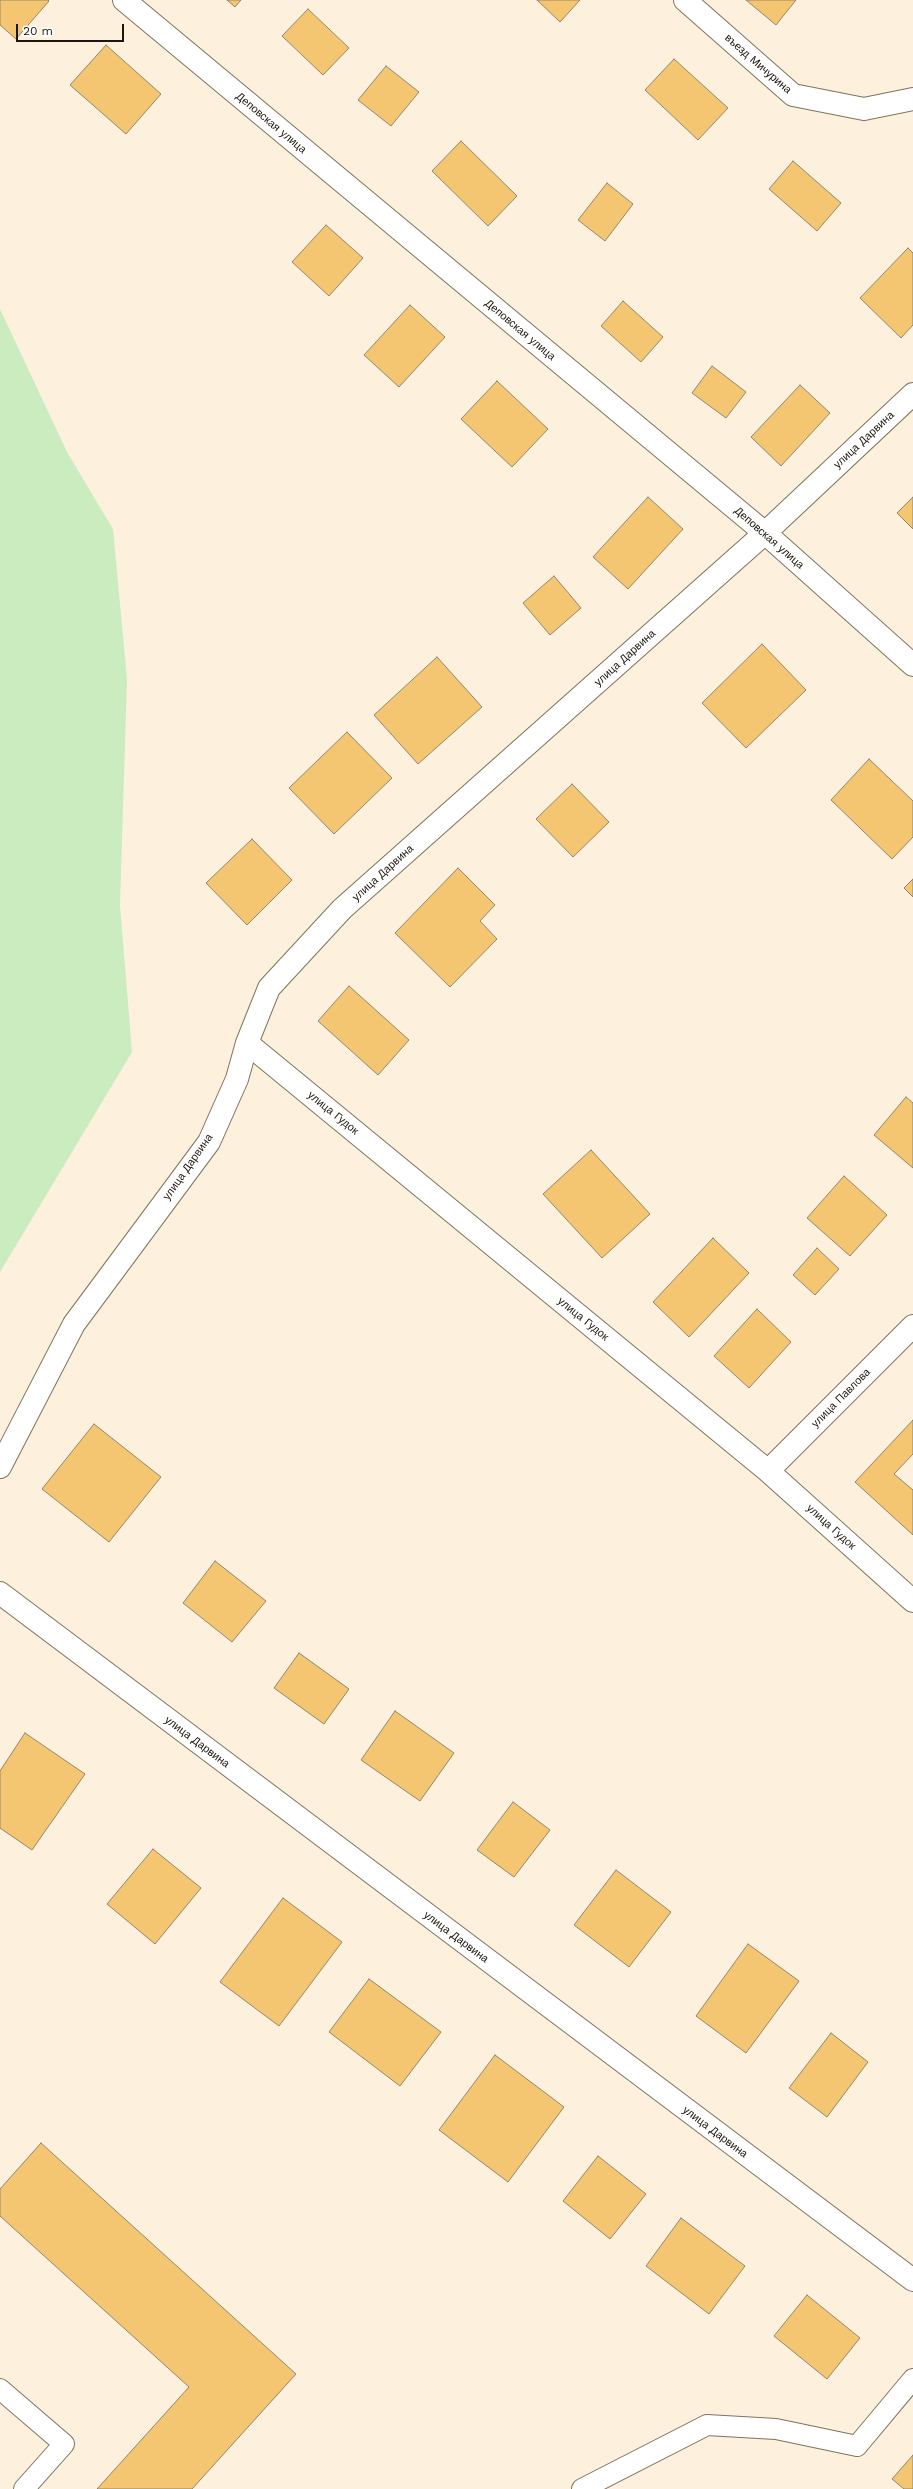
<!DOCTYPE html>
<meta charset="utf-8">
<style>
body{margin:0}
#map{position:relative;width:913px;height:2489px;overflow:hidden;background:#fdf1dd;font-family:"Work Sans",sans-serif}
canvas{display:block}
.scale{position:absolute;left:16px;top:24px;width:108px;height:18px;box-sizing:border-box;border:2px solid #1c160d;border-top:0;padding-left:5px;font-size:12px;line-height:14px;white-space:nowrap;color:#1c160d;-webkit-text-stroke:3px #fff;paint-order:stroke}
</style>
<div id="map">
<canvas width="913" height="2489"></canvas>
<div class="scale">20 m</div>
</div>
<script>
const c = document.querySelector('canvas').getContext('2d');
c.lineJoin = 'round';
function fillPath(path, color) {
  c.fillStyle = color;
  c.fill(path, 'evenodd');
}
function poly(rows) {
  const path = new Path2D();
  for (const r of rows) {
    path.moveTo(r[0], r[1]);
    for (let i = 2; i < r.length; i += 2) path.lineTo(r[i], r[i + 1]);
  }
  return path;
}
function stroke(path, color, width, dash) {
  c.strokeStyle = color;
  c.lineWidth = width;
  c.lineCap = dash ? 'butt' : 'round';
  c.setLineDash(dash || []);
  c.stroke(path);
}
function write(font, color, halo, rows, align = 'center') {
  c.font = font + ' "Work Sans",sans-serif';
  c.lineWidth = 3;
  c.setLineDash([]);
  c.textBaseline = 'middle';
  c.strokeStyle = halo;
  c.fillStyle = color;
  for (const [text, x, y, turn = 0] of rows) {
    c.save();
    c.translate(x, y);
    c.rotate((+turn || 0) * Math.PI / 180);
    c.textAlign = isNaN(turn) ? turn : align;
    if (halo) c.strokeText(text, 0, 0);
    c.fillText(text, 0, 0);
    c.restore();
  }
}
const green = poly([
 [0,309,67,452,113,529,127,679,120,905,132,1052,0,1272]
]);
const building = poly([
 [0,0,48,0,49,1,16,39,0,25,0,0],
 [227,0,241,0,235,7,227,0],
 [537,0,580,0,560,22,537,0],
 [746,0,796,0,776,25,746,0],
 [308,9,349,48,323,75,282,36,308,9],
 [106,45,161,94,126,134,70,85,106,45],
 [674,59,728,108,698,140,645,90,674,59],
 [386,66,419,92,391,126,358,100,386,66],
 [461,141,517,196,488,226,432,171,461,141],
 [793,161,841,203,817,231,769,189,793,161],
 [607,183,633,204,605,241,578,220,607,183],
 [326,225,363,258,329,296,292,262,326,225],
 [908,248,913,253,913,325,901,338,860,298,908,248],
 [623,301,663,337,641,362,601,326,623,301],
 [410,305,445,337,399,387,364,355,410,305],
 [712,366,746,392,726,418,692,393,712,366],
 [497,381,548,429,512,467,461,419,497,381],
 [800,385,830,413,781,466,751,437,800,385],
 [648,497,683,529,628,589,593,557,648,497],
 [913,497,913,529,897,513,913,497],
 [554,576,581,608,550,635,523,603,554,576],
 [762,644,806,690,746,748,702,703,762,644],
 [437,657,482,707,418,764,374,715,437,657],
 [347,732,392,778,334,834,289,788,347,732],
 [869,759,913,801,913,837,892,859,831,800,869,759],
 [572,784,609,822,573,857,536,819,572,784],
 [252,839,292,880,247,925,206,883,252,839],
 [458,868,495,905,480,921,497,939,450,987,395,933,458,868],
 [913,879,913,897,904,888,913,879],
 [349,986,409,1040,378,1075,318,1021,349,986],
 [906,1097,913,1103,913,1168,874,1135,906,1097],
 [591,1150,650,1214,602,1258,543,1194,591,1150],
 [844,1176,887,1215,850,1256,807,1218,844,1176],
 [713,1238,749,1273,689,1337,653,1302,713,1238],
 [817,1248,839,1269,815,1295,793,1275,817,1248],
 [757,1309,791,1342,749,1388,714,1356,757,1309],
 [913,1420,913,1454,894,1474,913,1490,913,1535,855,1482,913,1420],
 [94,1424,161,1477,109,1542,42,1489,94,1424],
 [215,1561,266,1601,232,1642,183,1603,215,1561],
 [299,1653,349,1689,324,1724,274,1688,299,1653],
 [395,1711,454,1753,420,1801,361,1760,395,1711],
 [25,1733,85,1774,32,1850,0,1828,0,1771,25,1733],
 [513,1802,550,1830,514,1877,477,1850,513,1802],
 [153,1849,201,1888,155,1944,107,1904,153,1849],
 [616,1870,671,1912,629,1967,574,1925,616,1870],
 [283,1898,342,1942,279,2026,220,1982,283,1898],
 [748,1944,799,1981,746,2053,696,2016,748,1944],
 [369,1979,441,2032,400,2086,329,2032,369,1979],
 [831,2033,868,2062,827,2117,789,2088,831,2033],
 [495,2055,564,2107,508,2182,439,2130,495,2055],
 [41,2143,296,2374,192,2489,97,2489,189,2387,0,2216,0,2189,41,2143],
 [598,2156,646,2194,610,2239,563,2201,598,2156],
 [681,2218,745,2266,709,2314,646,2266,681,2218],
 [807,2295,860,2338,827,2379,774,2336,807,2295],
 [913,2455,913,2489,904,2489,892,2479,913,2455]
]);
const service = poly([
 [0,2389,64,2444,24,2489],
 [582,2489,707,2425,776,2429,857,2446,913,2379]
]);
const minor = poly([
 [124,0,765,533,913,665],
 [685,0,793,95,864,109,913,99],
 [247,1043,768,1471,913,1601],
 [0,1467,74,1324,209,1142,237,1079,247,1043,269,988,342,909,765,533,913,394],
 [768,1471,913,1326],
 [0,1593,913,2280]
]);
const streetNames = [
 ["въезд Мичурина",758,64,41],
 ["Деповская улица",271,123,40],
 ["Деповская улица",520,330,40],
 ["улица Дарвина",864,440,-43],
 ["Деповская улица",769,538,41],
 ["улица Дарвина",625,658,-42],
 ["улица Дарвина",383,873,-42],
 ["улица Гудок",333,1113,39],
 ["улица Дарвина",188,1167,-55],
 ["улица Гудок",583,1319,39],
 ["улица Павлова",841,1398,-45],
 ["улица Гудок",831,1527,42],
 ["улица Дарвина",197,1742,37],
 ["улица Дарвина",456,1937,37],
 ["улица Дарвина",715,2132,37]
];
fillPath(green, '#caecbe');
fillPath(building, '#f4c672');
stroke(building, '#92856e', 1);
stroke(service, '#80735c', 22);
stroke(minor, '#80735c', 24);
stroke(service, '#fff', 20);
stroke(minor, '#fff', 22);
write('11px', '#1c160d', '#fff', streetNames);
</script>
